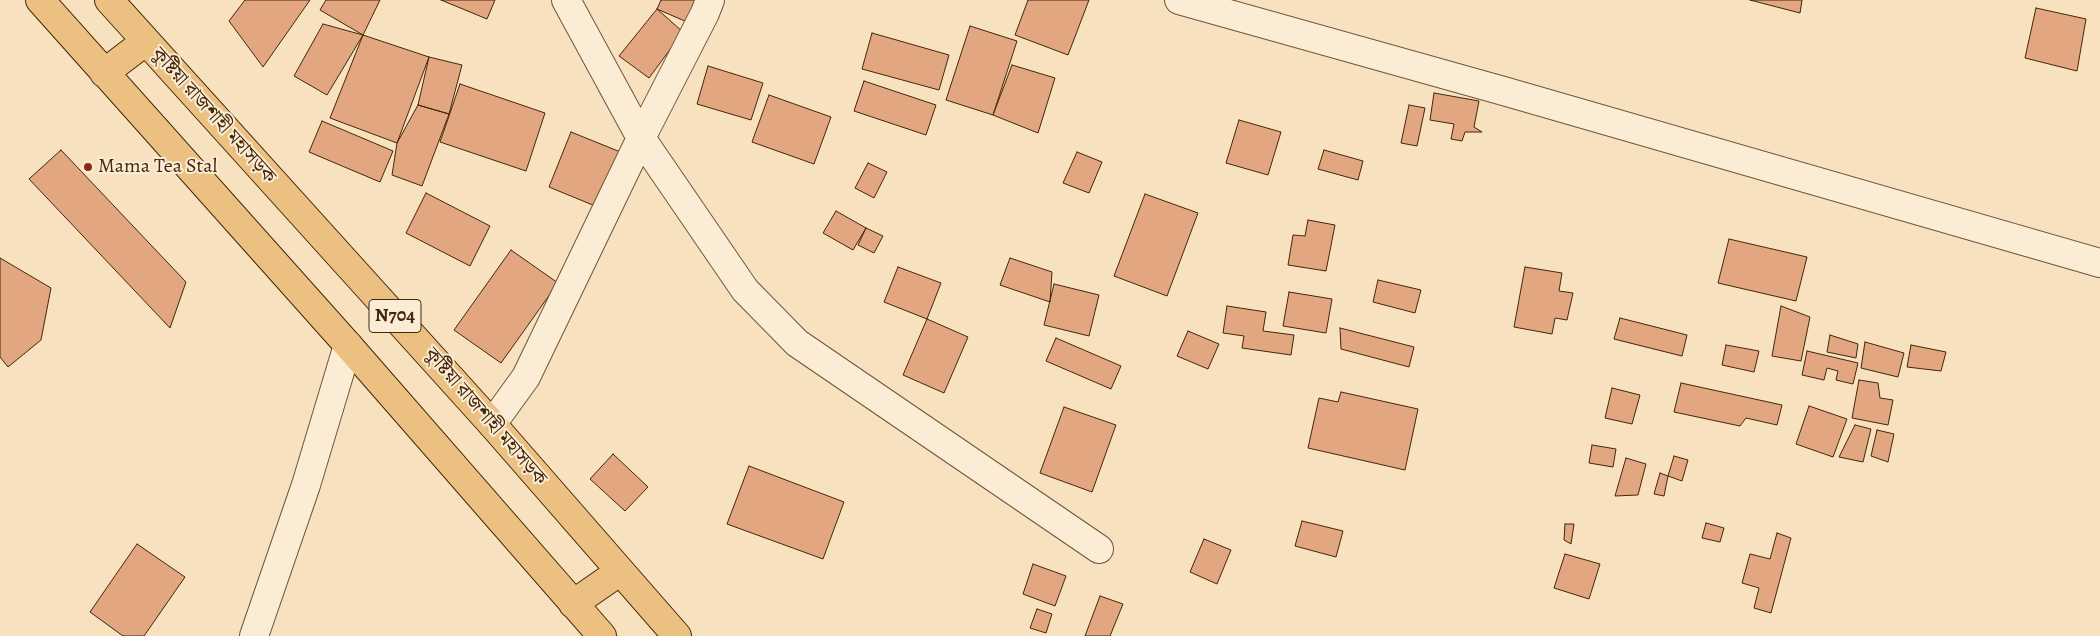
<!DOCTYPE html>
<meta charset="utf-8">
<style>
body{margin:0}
canvas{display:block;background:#f7e1bf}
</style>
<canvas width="2100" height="636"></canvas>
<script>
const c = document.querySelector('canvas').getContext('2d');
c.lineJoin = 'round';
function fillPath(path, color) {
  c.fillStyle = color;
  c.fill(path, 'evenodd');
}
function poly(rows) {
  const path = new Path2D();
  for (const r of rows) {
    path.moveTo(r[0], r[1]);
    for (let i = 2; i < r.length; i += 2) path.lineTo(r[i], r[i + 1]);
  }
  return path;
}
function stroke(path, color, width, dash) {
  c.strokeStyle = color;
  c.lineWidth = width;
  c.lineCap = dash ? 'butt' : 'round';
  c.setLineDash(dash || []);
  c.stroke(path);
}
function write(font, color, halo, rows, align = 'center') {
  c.font = font + ' Alegreya,"Noto Serif Bengali",serif';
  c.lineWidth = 4;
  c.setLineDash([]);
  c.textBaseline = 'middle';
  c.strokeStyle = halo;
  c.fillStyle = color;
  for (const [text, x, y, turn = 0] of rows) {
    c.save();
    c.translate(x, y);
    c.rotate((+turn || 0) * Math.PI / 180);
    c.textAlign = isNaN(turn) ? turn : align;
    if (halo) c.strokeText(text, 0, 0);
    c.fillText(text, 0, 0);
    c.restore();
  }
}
const building = poly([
 [245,0,310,0,263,67,229,21,245,0],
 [326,0,380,0,363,35,320,10,326,0],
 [441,0,495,0,487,19,441,0],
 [661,0,705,0,694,25,657,9,661,0],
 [1028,0,1089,0,1068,55,1015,35,1028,0],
 [1750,0,1802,0,1800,13,1750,0],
 [2036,8,2086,19,2077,71,2025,58,2036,8],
 [657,9,683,32,649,78,619,56,657,9],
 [323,24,363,35,327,95,294,76,323,24],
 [970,26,1017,41,993,115,946,100,970,26],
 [872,33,949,55,939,90,862,69,872,33],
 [363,35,429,57,397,143,330,118,363,35],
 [429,57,462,65,449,114,418,105,429,57],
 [1012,65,1055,78,1038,133,993,115,1012,65],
 [708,66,763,83,751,120,697,104,708,66],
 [864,81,936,105,926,135,854,111,864,81],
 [460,84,545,113,526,171,440,142,460,84],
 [1434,93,1479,101,1474,127,1482,132,1465,132,1462,141,1451,139,1454,124,1430,120,1434,93],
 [769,95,831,117,814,164,752,142,769,95],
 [418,105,449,114,422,186,392,175,397,143,418,105],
 [1409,105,1425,108,1417,146,1401,143,1409,105],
 [1239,120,1281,132,1268,175,1226,163,1239,120],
 [322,121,393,151,380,182,309,152,322,121],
 [571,132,623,153,600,208,549,187,571,132],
 [61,150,186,282,170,328,29,179,61,150],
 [1324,150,1363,161,1358,180,1318,169,1324,150],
 [1077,152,1102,162,1089,193,1063,183,1077,152],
 [868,163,887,172,874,198,855,188,868,163],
 [426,193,490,226,470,266,406,233,426,193],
 [1145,194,1198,213,1167,296,1114,276,1145,194],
 [836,211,866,228,853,250,823,233,836,211],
 [1308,220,1335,225,1326,271,1288,265,1293,235,1305,236,1308,220],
 [866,228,883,236,874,253,858,245,866,228],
 [1729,239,1807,257,1796,301,1718,283,1729,239],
 [511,250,558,283,501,363,454,330,511,250],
 [0,258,51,288,41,340,8,367,0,357,0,258],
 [1010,258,1052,272,1050,302,1000,285,1010,258],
 [898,267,941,283,927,319,884,302,898,267],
 [1525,267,1562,273,1559,291,1573,293,1567,320,1555,318,1552,334,1514,327,1525,267],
 [1378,280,1421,290,1415,313,1373,302,1378,280],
 [1054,284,1099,295,1089,336,1044,325,1054,284],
 [1289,292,1332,299,1326,333,1283,326,1289,292],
 [1227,306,1266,312,1263,331,1294,335,1291,355,1242,348,1244,336,1223,333,1227,306],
 [1781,306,1810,317,1801,361,1772,356,1781,306],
 [1620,318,1687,335,1682,356,1614,339,1620,318],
 [927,319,968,337,944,393,903,375,927,319],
 [1340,328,1414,347,1409,367,1341,349,1340,328],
 [1188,331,1219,344,1208,369,1177,356,1188,331],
 [1830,335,1858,344,1856,358,1827,352,1830,335],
 [1056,338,1121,366,1111,389,1046,361,1056,338],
 [1865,342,1904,353,1898,377,1861,368,1865,342],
 [1726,345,1759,351,1754,372,1722,365,1726,345],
 [1911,345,1946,352,1941,371,1907,367,1911,345],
 [1807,351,1858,363,1853,384,1836,380,1838,371,1827,368,1824,380,1802,375,1807,351],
 [1859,380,1878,383,1880,398,1893,400,1888,425,1852,418,1859,380],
 [1681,383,1782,405,1777,425,1746,418,1740,426,1674,412,1681,383],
 [1612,388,1640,395,1632,424,1605,418,1612,388],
 [1341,392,1418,409,1405,470,1308,448,1319,398,1338,402,1341,392],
 [1809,406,1847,419,1833,457,1796,444,1809,406],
 [1064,407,1116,425,1092,492,1040,473,1064,407],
 [1855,425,1871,429,1863,462,1839,457,1855,425],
 [1877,430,1894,434,1888,462,1871,456,1877,430],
 [1592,445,1616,449,1613,467,1589,463,1592,445],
 [613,454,648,487,625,511,590,479,613,454],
 [1674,456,1688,460,1682,481,1668,476,1674,456],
 [1626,458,1646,464,1638,495,1615,496,1626,458],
 [749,466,844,502,823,559,727,524,749,466],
 [1660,473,1668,476,1664,496,1654,494,1660,473],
 [1302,521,1343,531,1336,557,1295,546,1302,521],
 [1706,523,1724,528,1720,542,1702,538,1706,523],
 [1565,524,1574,524,1571,544,1564,540,1565,524],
 [1777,533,1791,538,1771,613,1754,608,1759,588,1742,583,1750,554,1770,559,1777,533],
 [1204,539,1231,550,1217,584,1190,572,1204,539],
 [137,544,185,577,144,636,123,636,90,612,137,544],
 [1565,554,1600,564,1589,599,1554,588,1565,554],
 [1033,564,1066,576,1055,606,1023,594,1033,564],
 [1100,596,1123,604,1110,636,1085,636,1100,596],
 [1037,609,1052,614,1046,633,1030,628,1037,609]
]);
const minor = poly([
 [566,0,641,138,745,290,797,343,1099,549],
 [1179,0,1507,92,2100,263],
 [492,424,526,377,641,138,705,13,710,0],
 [254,636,306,485,348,345]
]);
const highway = poly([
 [40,0,348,345,602,636],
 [109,0,492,424,677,636],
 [104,73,145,42],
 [573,604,619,572]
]);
const markers = [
 [88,167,5,"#8f2418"]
];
const shields = [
 [395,316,52]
];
const shieldNames = [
 ["N704",395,316]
];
const streetNames = [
 ["কুষ্টিয়া রাজশাহী মহাসড়ক",213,116,48],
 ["কুষ্টিয়া রাজশাহী মহাসড়ক",485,417,49]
];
const poiNames = [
 ["Mama Tea Stal",98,167]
];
fillPath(building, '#e2a681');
stroke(building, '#43270a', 1);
stroke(minor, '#705637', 30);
stroke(highway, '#43270a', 30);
stroke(minor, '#faecd5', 28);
stroke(highway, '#ecc080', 28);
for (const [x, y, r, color] of markers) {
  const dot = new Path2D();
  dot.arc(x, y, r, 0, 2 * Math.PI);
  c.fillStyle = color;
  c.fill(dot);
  stroke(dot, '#faecd5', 2);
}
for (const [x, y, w] of shields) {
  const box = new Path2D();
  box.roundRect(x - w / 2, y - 16.5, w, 33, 4);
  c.fillStyle = '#faecd5';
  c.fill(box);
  stroke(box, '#43270a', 1);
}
write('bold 19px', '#43270a', null, shieldNames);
write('20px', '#43270a', '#faecd5', streetNames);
write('20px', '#43270a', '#faecd5', poiNames, 'left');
</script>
